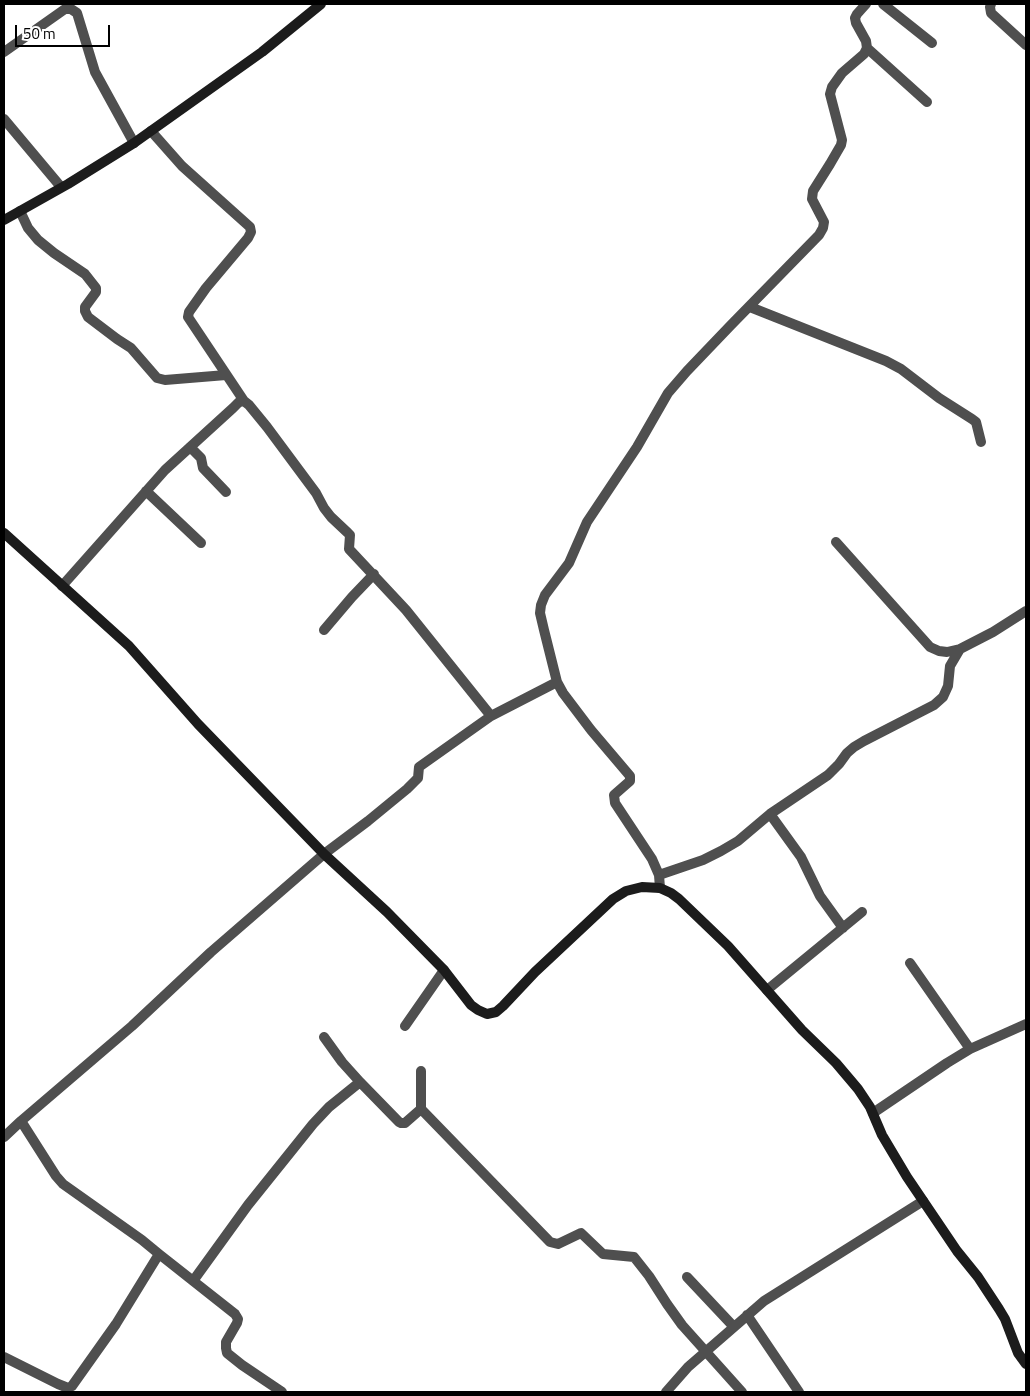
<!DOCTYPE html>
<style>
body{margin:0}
#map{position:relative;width:1030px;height:1396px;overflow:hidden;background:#fff;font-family:"Titillium Web",sans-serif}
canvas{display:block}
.frame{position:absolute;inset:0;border:5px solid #000;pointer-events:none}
.scale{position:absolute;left:15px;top:25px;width:95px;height:22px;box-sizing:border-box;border:2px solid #000;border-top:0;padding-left:6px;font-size:15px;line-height:18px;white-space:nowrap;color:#000;-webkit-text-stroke:4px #fff;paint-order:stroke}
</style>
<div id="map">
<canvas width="1030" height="1396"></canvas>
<div class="frame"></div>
<div class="scale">50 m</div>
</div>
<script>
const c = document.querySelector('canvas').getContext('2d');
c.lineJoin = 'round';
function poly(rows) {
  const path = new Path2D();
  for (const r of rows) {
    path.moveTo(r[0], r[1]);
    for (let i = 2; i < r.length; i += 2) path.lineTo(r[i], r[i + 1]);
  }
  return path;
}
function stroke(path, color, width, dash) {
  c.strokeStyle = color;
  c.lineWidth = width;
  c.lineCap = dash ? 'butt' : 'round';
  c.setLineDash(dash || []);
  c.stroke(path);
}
const street = poly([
 [883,4,932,43],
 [991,4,990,7,991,13,1026,45],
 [867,48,927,102],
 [4,52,65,9,71,9,77,13,95,72,134,143],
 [4,119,61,187],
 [151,131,182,166,250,227,251,232,248,238,206,288,189,312,188,317,244,401],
 [20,211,28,228,38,240,54,253,85,274,96,288,96,292,85,307,85,311,88,317,117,339,131,348,157,378,165,380,226,375],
 [750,307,886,361,901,369,939,398,972,419,976,422,981,442],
 [190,447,201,458,203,468,226,492],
 [146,491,201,543],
 [836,542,930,647,939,651,947,652,960,649],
 [62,586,165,470,233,408,239,402,244,401,249,405,267,427,316,493,324,508,331,517,348,533,350,535,349,549,406,610,491,716],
 [324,630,352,597,374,574],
 [770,814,801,857,820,896,843,928],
 [659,875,703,860,721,851,738,841,770,814,828,775,839,764,847,753,854,747,864,741,934,705,943,697,948,686,950,666,960,649,993,632,1026,611],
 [660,888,659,875,652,859,615,803,614,795,630,781,630,776,591,730,563,693,557,682,544,630,540,613,541,605,545,595,569,563,587,522,637,447,668,393,687,371,731,325,819,235,823,228,824,222,812,199,813,191,830,164,841,145,842,140,830,94,832,87,842,73,864,54,867,48,866,41,856,23,855,18,857,14,866,4],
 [767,990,862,912],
 [405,1026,444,970],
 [324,1037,342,1062,360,1082,399,1122,401,1123,405,1123,421,1109],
 [970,1049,1026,1024],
 [421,1071,421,1109,550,1242,558,1244,581,1233,603,1254,634,1257,649,1276,667,1304,682,1325,742,1392],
 [873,1113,947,1063,970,1049,910,963],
 [21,1121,56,1176,63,1184,142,1240,159,1254,235,1314,238,1319,237,1323,226,1342,226,1348,227,1353,242,1365,282,1392],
 [4,1137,21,1121,132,1026,211,952,324,854,368,821,407,789,418,778,419,767,491,716,557,682],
 [687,1277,734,1327],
 [193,1281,248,1205,313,1124,329,1107,360,1082],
 [747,1315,799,1392],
 [4,1357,58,1384,68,1388,72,1386,116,1324,159,1254],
 [666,1392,688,1367,764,1301,923,1201]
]);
const secondary = poly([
 [4,220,68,184,134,143,262,52,321,4],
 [4,533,129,646,198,724,324,854,387,912,444,970,471,1005,478,1010,487,1014,496,1012,503,1006,535,972,613,899,626,891,642,887,660,888,671,893,679,899,728,946,802,1030,836,1063,858,1089,870,1107,882,1135,907,1177,957,1251,978,1277,999,1309,1005,1319,1018,1353,1026,1364]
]);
stroke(street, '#4f4f4f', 10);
stroke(secondary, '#1c1c1c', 10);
</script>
